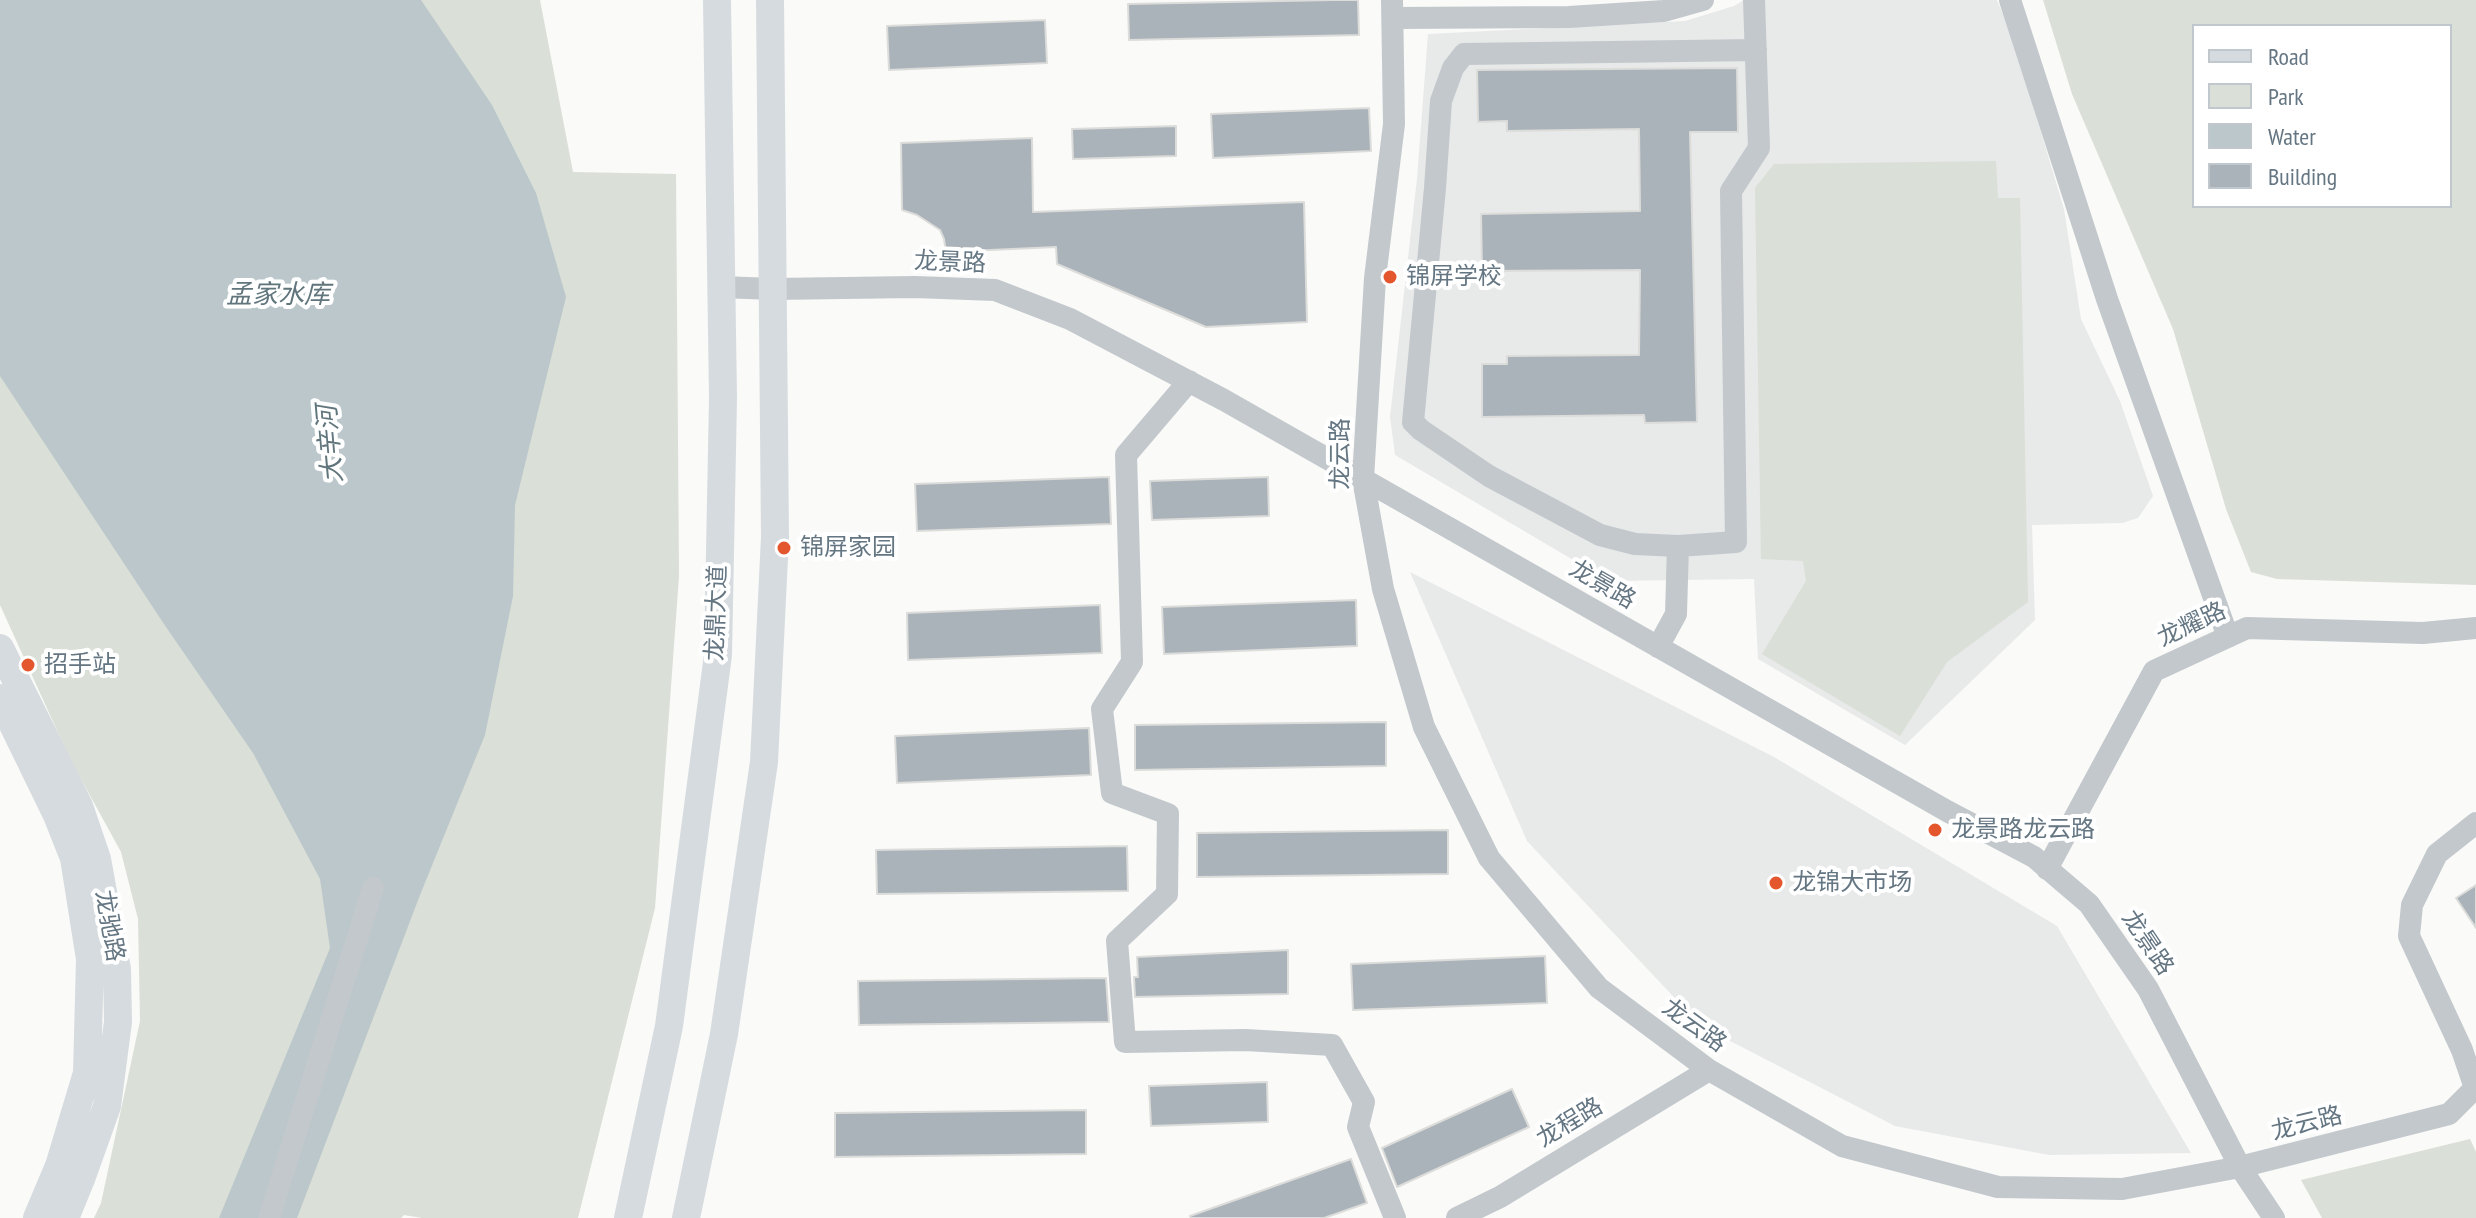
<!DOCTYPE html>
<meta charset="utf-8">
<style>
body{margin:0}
#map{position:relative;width:2476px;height:1218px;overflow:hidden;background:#fafaf8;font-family:"PT Sans Narrow",sans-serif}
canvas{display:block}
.legend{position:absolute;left:2192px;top:24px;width:260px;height:184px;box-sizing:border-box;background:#fff;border:2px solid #c1c8cd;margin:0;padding:10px 14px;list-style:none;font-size:24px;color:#657683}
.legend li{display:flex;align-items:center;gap:16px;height:40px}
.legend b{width:40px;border:2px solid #c1c8cd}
</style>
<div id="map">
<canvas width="2476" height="1218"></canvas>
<ul class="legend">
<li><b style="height:10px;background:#d6dbdf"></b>Road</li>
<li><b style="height:22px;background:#dadfd7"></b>Park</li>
<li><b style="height:22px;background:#bbc7cb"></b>Water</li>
<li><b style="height:22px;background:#aab3b9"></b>Building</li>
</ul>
</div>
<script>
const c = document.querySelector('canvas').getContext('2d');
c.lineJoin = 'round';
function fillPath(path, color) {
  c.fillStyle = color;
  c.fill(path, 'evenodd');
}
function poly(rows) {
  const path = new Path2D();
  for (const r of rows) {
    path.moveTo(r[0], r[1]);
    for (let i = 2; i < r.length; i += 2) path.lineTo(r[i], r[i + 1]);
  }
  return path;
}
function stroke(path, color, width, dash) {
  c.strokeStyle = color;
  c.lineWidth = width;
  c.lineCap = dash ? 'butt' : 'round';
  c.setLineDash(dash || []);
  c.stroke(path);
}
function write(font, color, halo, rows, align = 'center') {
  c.font = font + ' "PT Sans Narrow","Noto Sans SC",sans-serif';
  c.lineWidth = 8;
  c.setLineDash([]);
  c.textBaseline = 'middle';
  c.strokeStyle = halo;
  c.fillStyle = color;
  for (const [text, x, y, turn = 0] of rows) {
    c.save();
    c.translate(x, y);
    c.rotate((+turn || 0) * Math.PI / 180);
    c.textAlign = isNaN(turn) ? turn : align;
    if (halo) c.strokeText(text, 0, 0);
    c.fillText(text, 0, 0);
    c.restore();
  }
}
const built = poly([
 [1744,0,1997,0,2013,39,2064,209,2081,319,2120,401,2153,496,2138,518,2122,523,2032,525,2035,620,1905,745,1758,659,1754,579,1609,581,1395,455,1390,417,1417,178,1428,34,1685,21,1734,6],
 [1410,572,1774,757,2057,926,2191,1153,2049,1155,1895,1126,1701,1026,1527,841]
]);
const green = poly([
 [0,0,540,0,573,172,676,174,679,576,655,908,578,1218,422,1218,404,1215,401,1218,94,1218,101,1203,140,1021,138,919,121,852,70,759,0,605],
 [2043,0,2476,0,2476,585,2277,579,2251,572,2226,509,2173,329,2072,94],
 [2194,26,2450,26,2450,206,2194,206],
 [1996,161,1998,198,2020,198,2028,602,1947,662,1900,736,1762,654,1806,581,1803,561,1761,559,1755,188,1774,164],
 [2470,1139,2476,1152,2476,1218,2322,1218,2301,1180]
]);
const water = poly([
 [0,0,421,0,492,105,536,193,566,297,515,505,513,596,485,735,420,895,297,1218,219,1218,330,948,320,879,253,753,166,627,0,376]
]);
const building = poly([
 [1333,0,1358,0,1359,35,1129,40,1128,4,1333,0],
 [1045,20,1047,63,889,70,887,26,1045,20],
 [1737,68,1738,132,1690,132,1697,422,1645,423,1644,415,1482,417,1482,364,1507,364,1507,356,1639,355,1640,270,1482,271,1481,214,1640,211,1639,129,1507,131,1507,121,1478,122,1477,70,1737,68],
 [1369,108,1371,151,1213,158,1211,114,1369,108],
 [1176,126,1176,156,1073,159,1072,129,1176,126],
 [1032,138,1033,212,1304,202,1307,322,1206,327,1057,264,1056,247,946,252,944,239,940,230,917,215,902,210,901,143,1032,138],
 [1109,477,1111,524,917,531,915,484,1109,477],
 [1268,477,1269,516,1152,520,1150,481,1268,477],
 [1356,600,1357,646,1164,654,1162,607,1356,600],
 [1100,605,1102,653,908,660,907,613,1100,605],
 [1386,722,1386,766,1135,770,1135,725,1386,722],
 [1089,728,1091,775,897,783,895,736,1089,728],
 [1448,830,1448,874,1197,877,1197,833,1448,830],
 [1127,846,1128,891,877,894,876,850,1127,846],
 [2476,885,2476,928,2456,898,2476,885],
 [1288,950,1288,994,1135,997,1134,977,1138,977,1137,957,1288,950],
 [1545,956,1547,1003,1353,1010,1351,964,1545,956],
 [1106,978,1109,1022,859,1025,858,981,1106,978],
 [1267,1082,1268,1122,1151,1126,1149,1086,1267,1082],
 [1512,1089,1529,1127,1397,1187,1382,1148,1512,1089],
 [1086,1110,1086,1154,835,1157,835,1113,1086,1110],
 [1351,1159,1367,1203,1324,1218,1191,1218,1190,1216,1351,1159]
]);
const minor = poly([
 [1392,0,1394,124,1375,278,1363,479,1383,589,1424,727,1489,858,1599,988,1709,1070,1842,1146,1998,1187,2122,1189,2240,1167,2449,1114,2475,1088,2462,1050,2409,936,2412,905,2437,854,2476,823],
 [2010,0,2107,299,2228,637],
 [1394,18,1569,17,1664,11,1703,0],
 [721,287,773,289,915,287,995,290,1070,319,1224,400,1947,811,2034,857,2089,904,2148,989,2240,1167,2274,1218],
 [1189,381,1126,455,1132,662,1102,709,1112,793,1168,814,1167,894,1117,941,1125,1042,1245,1040,1332,1045,1364,1102,1358,1127,1395,1218],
 [1678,546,1635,544,1600,535,1489,476,1421,430,1413,422,1435,188,1441,101,1453,68,1464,54,1756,50],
 [1658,647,1676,614,1678,546,1736,542,1731,191,1759,148,1754,0],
 [2047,869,2154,671,2247,628,2423,633,2476,628],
 [269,1218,373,888],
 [1457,1218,1500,1197,1709,1070]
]);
const major = poly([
 [0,648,79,806,97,859,117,969,118,1022,107,1106,81,1179,65,1218],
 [0,698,57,815,74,858,90,959,87,1073,59,1166,37,1218],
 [628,1218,669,1026,718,655,723,398,717,0],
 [686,1218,724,1034,764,762,775,537,770,0]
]);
const markers = [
 [1390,277,8,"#e4572e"],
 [784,548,8,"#e4572e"],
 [28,665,8,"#e4572e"],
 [1935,830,8,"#e4572e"],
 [1776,883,8,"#e4572e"]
];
const streetNames = [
 ["龙景路",950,263,2],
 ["龙云路",1341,454,-90],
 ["龙景路",1602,585,30],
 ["龙鼎大道",717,613,-88],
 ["龙耀路",2192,625,-25],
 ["龙驰路",109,926,80],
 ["龙景路",2147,943,56],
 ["龙云路",1694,1026,36],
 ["龙程路",1570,1123,-31],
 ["龙云路",2307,1124,-14]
];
const poiNames = [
 ["锦屏学校",1406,277],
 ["锦屏家园",800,548],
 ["招手站",44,665],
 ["龙景路龙云路",1951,830],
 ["龙锦大市场",1792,883]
];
const waterNames = [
 ["孟家水库",278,296],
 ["大辛河",331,444,-95]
];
fillPath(built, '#e8e9e9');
fillPath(green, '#dadfd7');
fillPath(water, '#bbc7cb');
fillPath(building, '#aab3b9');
stroke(building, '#dcdcda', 2);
stroke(minor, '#c3c8cc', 22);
stroke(major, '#d6dbdf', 28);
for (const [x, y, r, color] of markers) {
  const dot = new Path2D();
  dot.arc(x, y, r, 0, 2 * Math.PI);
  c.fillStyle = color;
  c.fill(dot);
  stroke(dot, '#fff', 3);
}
write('24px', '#657683', '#fff', streetNames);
write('24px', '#657683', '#fff', poiNames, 'left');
write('italic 26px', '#60757c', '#fff', waterNames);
</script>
